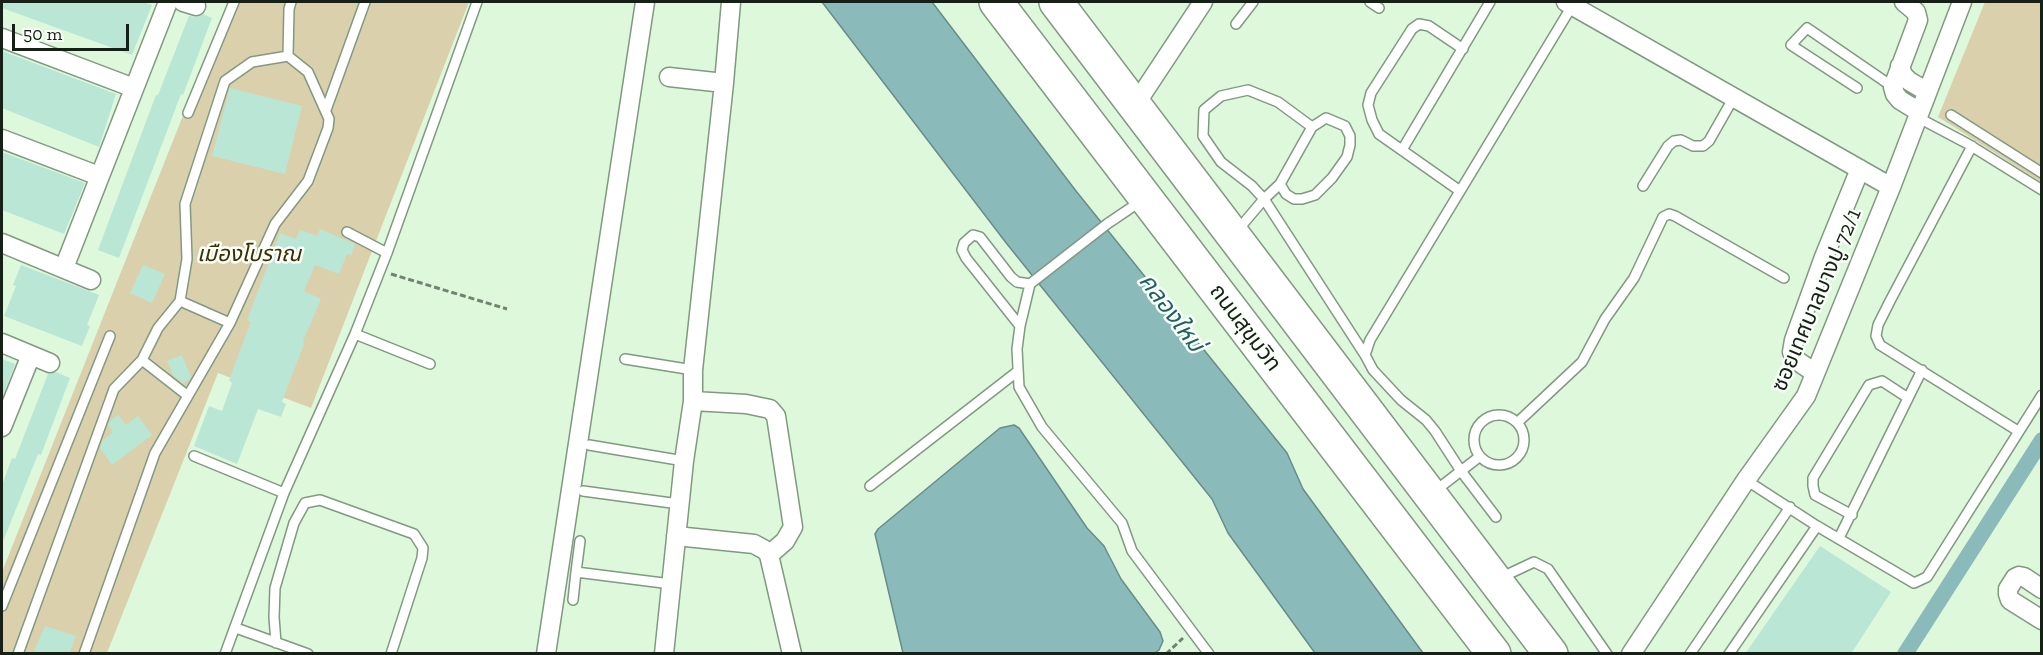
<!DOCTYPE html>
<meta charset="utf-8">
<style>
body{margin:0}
#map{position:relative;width:2043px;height:655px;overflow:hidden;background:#def8dc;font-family:"Zilla Slab",serif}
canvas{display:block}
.frame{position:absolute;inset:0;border:3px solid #172017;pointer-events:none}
.scale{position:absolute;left:12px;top:24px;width:117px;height:27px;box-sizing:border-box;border:3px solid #172017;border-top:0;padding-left:8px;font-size:18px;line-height:21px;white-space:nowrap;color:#172017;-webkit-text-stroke:4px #f9fef9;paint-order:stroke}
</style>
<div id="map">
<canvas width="2043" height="655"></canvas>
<div class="frame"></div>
<div class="scale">50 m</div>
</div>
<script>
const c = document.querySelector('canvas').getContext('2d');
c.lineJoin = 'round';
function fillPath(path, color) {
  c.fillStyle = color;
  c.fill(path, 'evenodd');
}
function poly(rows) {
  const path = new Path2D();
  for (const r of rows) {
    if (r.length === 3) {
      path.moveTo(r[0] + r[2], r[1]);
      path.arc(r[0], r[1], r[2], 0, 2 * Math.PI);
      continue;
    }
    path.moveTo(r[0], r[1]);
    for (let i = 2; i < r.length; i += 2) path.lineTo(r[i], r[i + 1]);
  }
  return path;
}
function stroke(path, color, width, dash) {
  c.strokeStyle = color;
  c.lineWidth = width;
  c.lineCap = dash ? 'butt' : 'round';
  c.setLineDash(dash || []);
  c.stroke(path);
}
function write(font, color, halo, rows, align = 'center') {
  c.font = font + ' "Zilla Slab","Noto Sans Thai",serif';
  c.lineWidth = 5;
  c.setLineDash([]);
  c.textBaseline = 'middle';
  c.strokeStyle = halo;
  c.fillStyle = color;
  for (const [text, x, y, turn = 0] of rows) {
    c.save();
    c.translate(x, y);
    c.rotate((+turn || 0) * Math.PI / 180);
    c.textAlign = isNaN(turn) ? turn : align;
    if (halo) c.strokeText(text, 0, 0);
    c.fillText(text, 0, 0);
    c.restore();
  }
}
const green = poly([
 [228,2,469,2,311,408,218,373,107,653,2,653,2,572],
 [1985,2,2041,2,2041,182,1938,117]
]);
const water = poly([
 [822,2,932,2,1076,191,1287,453,1303,489,1423,653,1315,653,1228,533,1212,499,1007,244,822,2],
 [1014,425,1019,428,1087,528,1104,546,1121,579,1160,632,1163,641,1159,650,1155,653,903,653,875,534,878,529,1000,428,1014,425]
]);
const canal = poly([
 [1905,654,2042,440]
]);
const building = poly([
 [2,2,142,2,152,5,132,55,2,8],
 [203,14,212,18,183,95,181,94,119,258,98,250,156,95,158,95,189,16,198,17],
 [2,51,116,94,99,147,2,108],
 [230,88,302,106,285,174,212,156],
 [2,152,85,183,64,234,2,210],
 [320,229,355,244,351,255,347,254,339,274,315,265,304,291,321,299,303,341,304,344,282,402,286,404,281,417,258,409,237,464,194,446,209,406,222,411,232,383,229,380,251,322,247,320,280,233,296,239,300,230,317,236],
 [21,265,99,295,87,325,90,326,82,346,4,316,16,286,13,285],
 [143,265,165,274,152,303,130,293],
 [182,355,191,377,189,380,182,383,173,375,167,361],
 [2,359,15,364,2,398],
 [56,372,70,378,41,455,38,454,2,544,2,485,12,458,15,459,48,374],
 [118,415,126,425,138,416,152,435,112,465,100,448,103,440,113,432,108,425,110,421],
 [1820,546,1891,592,1851,654,1745,654],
 [45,626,76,636,69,654,33,654]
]);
const path = poly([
 [391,274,507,309],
 [1166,654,1183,638]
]);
const lane = poly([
 [1370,2,1379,8],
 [1236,24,1253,2],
 [288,56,289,9,291,2],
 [1857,88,1791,45,1807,28,1893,87],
 [326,110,365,2],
 [188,113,234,2],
 [1951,115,2042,173],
 [1917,117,1968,144,2042,190],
 [1972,146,1890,301,1878,325,1876,336,1880,345,2018,431],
 [1402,150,1490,2],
 [1280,184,1286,194,1294,199,1302,199,1315,195,1332,178,1347,157,1350,145,1350,136,1345,126,1326,118,1312,127,1280,184,1264,199,1365,355],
 [1643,186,1668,146,1674,141,1681,140,1693,146,1703,146,1709,141,1734,97],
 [1460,191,1379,134,1372,120,1368,105,1371,93,1412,29,1419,24,1429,26,1463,49],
 [1237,231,1264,199,1252,186,1221,162,1203,136,1204,110,1221,96,1248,90,1278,102,1312,127],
 [347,232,387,253],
 [1030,284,1020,326,1017,349,1019,387,1042,427,1122,523,1132,551,1209,654],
 [1020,326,966,258,962,250,964,243,973,235,980,237,1011,277,1017,282,1030,284,1107,224,1141,201],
 [355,334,430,364],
 [625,359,693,370],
 [142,360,188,396],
 [1499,440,25],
 [1518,422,1582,362,1605,319,1634,278,1663,217,1669,214,1675,216,1784,278],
 [589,445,684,461],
 [194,456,284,493],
 [1746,480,1817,526,1914,583,1927,577,2042,395],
 [870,486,1018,371],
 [583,491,679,504],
 [1435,491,1479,457],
 [1852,515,1815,495,1813,486,1813,478,1869,385,1882,381,1908,398],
 [1496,517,1461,471,1435,431,1426,420,1401,400,1373,370,1365,355,1370,340,1572,6],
 [1839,538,1922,370],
 [580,541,576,572,671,584],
 [1500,578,1534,562,1548,569,1607,654],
 [573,600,576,572],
 [2,606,110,336],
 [236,628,308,654],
 [276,643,274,617,275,588,294,523,305,503,320,500,414,534,423,548,422,558,391,654],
 [18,654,114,389,142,360,158,328,180,301,187,259,185,204,225,81,252,62,288,56,308,72,329,119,328,128,308,181,275,224,230,323,180,301],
 [84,654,155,453,230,323],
 [225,654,284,493,355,334,387,253,477,2],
 [1690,654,1790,507],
 [1729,654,1817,526]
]);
const street = poly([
 [183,2,196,6],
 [1566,2,1891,187],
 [1904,2,1916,12,1918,20,1893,87,1895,94,1900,100,1918,111],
 [2,38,134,88],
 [1900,66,1903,75,1909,81,1926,91],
 [669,77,724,83],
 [1135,105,1203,2],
 [2,139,99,176],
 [2,243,91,280],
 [64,268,168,2],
 [2,343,50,363],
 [1815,373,1796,360,1792,352,1794,340,1824,257,1860,169],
 [693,401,746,404,770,409,776,416,793,527,785,541,769,555],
 [2,427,31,355],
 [676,536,754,544,765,550,769,555,792,654],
 [2042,589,2024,577,2019,576,2015,578,2008,589,2008,594,2010,600,2042,620],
 [546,654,645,2],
 [664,654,684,461,693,401,693,370,724,83,731,2],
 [1631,654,1746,480,1806,396,1891,187,1962,2]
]);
const highway = poly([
 [996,2,1494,654],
 [1056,2,1551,654]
]);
const parkNames = [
 ["เมืองโบราณ",249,255]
];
const streetNames = [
 ["ซอยเทศบาลบางปู 72/1",1817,300,-67],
 ["ถนนสุขุมวิท",1245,328,53]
];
const waterNames = [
 ["คลองใหม่",1171,313,53]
];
fillPath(green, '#dbd0ac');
fillPath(water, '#8abbba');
stroke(water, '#688c89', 1.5);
stroke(canal, '#8abbba', 16);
fillPath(building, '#bae6d5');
stroke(lane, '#819980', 12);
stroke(street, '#819980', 21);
stroke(highway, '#819980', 36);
stroke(path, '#728271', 3, [6, 3]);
stroke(lane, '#fff', 9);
stroke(street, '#fff', 18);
stroke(highway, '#fff', 33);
write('italic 22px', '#3b2e00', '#f9fef9', parkNames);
write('22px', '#172017', '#f9fef9', streetNames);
write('italic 24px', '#1f6161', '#f9fef9', waterNames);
</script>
